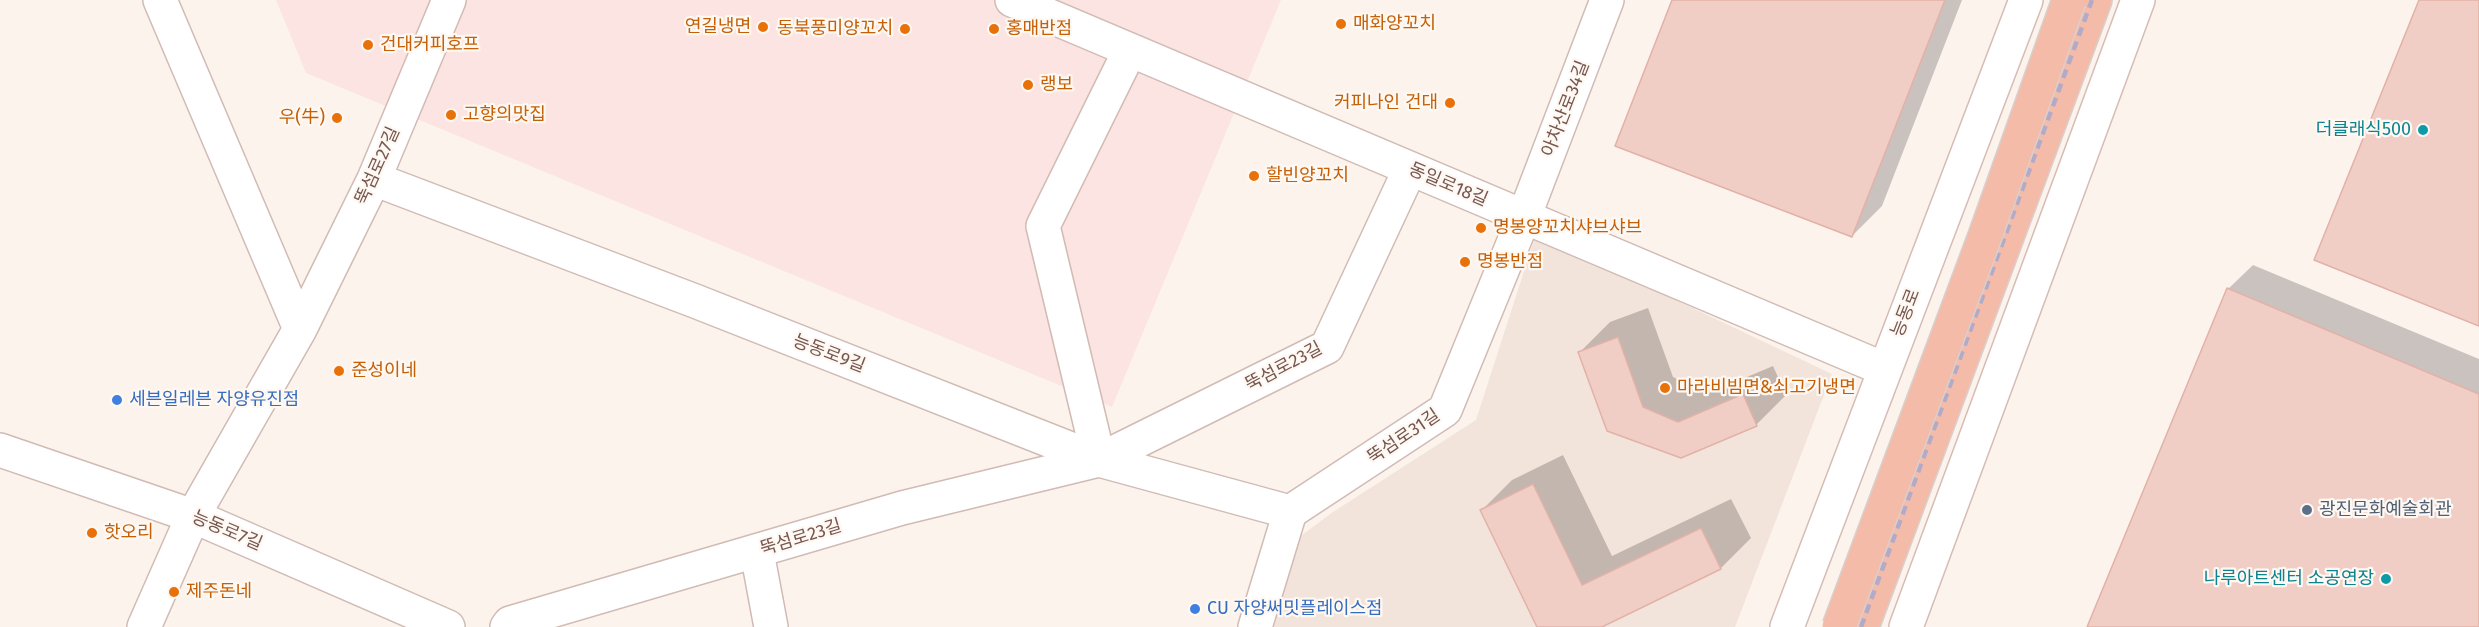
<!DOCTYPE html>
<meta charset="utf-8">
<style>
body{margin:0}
canvas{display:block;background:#fcf3ed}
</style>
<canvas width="2479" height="627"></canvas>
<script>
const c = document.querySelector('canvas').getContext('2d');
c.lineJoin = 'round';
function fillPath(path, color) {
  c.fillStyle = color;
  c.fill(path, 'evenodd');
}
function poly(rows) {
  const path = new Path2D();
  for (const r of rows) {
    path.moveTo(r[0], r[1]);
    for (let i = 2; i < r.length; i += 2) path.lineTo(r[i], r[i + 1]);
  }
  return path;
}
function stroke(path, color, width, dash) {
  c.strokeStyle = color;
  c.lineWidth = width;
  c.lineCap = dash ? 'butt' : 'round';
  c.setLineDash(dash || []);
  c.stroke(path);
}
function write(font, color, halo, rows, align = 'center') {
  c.font = font + ' "Fira Sans","Noto Sans KR",sans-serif';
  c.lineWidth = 4.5;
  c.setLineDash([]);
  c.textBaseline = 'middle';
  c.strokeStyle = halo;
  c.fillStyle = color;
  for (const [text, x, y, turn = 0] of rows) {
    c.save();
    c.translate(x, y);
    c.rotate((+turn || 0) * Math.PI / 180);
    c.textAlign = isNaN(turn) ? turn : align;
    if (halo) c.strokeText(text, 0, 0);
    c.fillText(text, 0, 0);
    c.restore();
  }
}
const residential = poly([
 [1536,234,1832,374,1735,627,1268,627,1294,541,1333,512,1476,420]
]);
const commercial = poly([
 [276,0,1281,0,1112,407,306,73]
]);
const shadow = poly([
 [1673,0,1962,0,1882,206,1852,236],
 [2253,265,2479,359,2479,627,2088,627,2228,289],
 [1648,308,1673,377,1709,393,1773,366,1786,395,1756,425,1681,456,1580,352,1610,322],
 [1563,455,1612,556,1731,499,1751,538,1721,568,1598,627,1539,627,1482,510,1512,480]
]);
const building = poly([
 [1672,0,1945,0,1852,237,1615,146,1672,0],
 [2419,0,2479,0,2479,326,2314,260,2419,0],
 [2227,288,2479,394,2479,627,2087,627,2227,288],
 [1618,337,1643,407,1678,422,1743,394,1757,426,1681,458,1607,431,1578,352,1618,337],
 [1533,484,1582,585,1701,528,1721,569,1602,627,1537,627,1480,510,1533,484]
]);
const minor = poly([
 [160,0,300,329],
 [1012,0,1884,369],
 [374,179,695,301,1099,460,1290,512],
 [0,450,193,516,448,627],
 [1099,460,1043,226,1130,50],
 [757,552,771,627],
 [144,627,193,516,300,329,374,179,449,0],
 [507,627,510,623,902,508,1099,460,1327,347,1410,169],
 [1255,627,1290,512,1445,410,1524,217,1607,0]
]);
const secondary = poly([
 [1787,627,2026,0],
 [1906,627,2138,0]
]);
const trunk = poly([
 [1862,627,2095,0]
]);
const rail = poly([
 [1839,627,2070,0],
 [1861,627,2092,0]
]);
const trunkBridge = poly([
 [1839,627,1985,236,2069,0]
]);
const markers = [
 [1341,24,6,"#e8710a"],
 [763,27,6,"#e8710a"],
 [905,29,6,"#e8710a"],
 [994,29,6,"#e8710a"],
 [368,45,6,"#e8710a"],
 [1028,85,6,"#e8710a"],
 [1450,103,6,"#e8710a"],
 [451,115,6,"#e8710a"],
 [337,118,6,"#e8710a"],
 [2423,130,6,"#0f9aa8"],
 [1254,176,6,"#e8710a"],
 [1481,228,6,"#e8710a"],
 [1465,262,6,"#e8710a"],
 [339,371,6,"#e8710a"],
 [1665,388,6,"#e8710a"],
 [117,400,6,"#3f7fe0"],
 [2307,510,6,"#5c6f8a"],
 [92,533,6,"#e8710a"],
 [2386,579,6,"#0f9aa8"],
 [174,592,6,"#e8710a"],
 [1195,609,6,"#3f7fe0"]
];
const foodNames = [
 ["매화양꼬치",1353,24],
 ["연길냉면",751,27,"right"],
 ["동북풍미양꼬치",893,29,"right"],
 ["홍매반점",1006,29],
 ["건대커피호프",380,45],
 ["랭보",1040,85],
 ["커피나인 건대",1438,103,"right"],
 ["고향의맛집",463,115],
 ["우(牛)",325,118,"right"],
 ["할빈양꼬치",1266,176],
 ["명봉양꼬치샤브샤브",1493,228],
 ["명봉반점",1477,262],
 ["준성이네",351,371],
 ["마라비빔면&쇠고기냉면",1677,388],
 ["핫오리",104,533],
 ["제주돈네",186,592]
];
const streetNames = [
 ["아차산로34길",1566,109,-69],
 ["뚝섬로27길",378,166,-66],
 ["동일로18길",1448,185,23],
 ["능동로",1906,313,-69],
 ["능동로9길",829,354,21],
 ["뚝섬로23길",1284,367,-28],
 ["뚝섬로31길",1404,437,-34],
 ["능동로7길",227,531,23],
 ["뚝섬로23길",801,538,-17]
];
const cultureNames = [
 ["더클래식500",2411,130],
 ["나루아트센터 소공연장",2374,579]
];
const shopNames = [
 ["세븐일레븐 자양유진점",129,400],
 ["CU 자양써밋플레이스점",1207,609]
];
const serviceNames = [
 ["광진문화예술회관",2319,510]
];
fillPath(residential, '#f3e4db');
fillPath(commercial, '#fbe4e1');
fillPath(shadow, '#0003');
fillPath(building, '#f0cec6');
stroke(building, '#e2b1a7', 1.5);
stroke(minor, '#d1bbb4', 36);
stroke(secondary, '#d6bcb5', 36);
stroke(trunk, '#d9d0ce', 36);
stroke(minor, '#fff', 33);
stroke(secondary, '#fff', 33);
stroke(trunk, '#f4bba9', 33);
stroke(rail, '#b3aac7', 4.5, [9, 6]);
stroke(trunkBridge, '#d9d0ce', 36, []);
stroke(trunkBridge, '#f4bba9', 33);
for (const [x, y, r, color] of markers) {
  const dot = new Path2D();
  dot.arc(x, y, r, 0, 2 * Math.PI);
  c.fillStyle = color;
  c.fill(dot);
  stroke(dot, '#fef8f3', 2);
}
write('18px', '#c56008', '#fef8f3', foodNames, 'left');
write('18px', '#775650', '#fef8f3', streetNames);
write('18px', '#0d838f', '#fef8f3', cultureNames, 'right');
write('18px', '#366cbe', '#fef8f3', shopNames, 'left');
write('18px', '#4e5e75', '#fef8f3', serviceNames, 'left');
</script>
